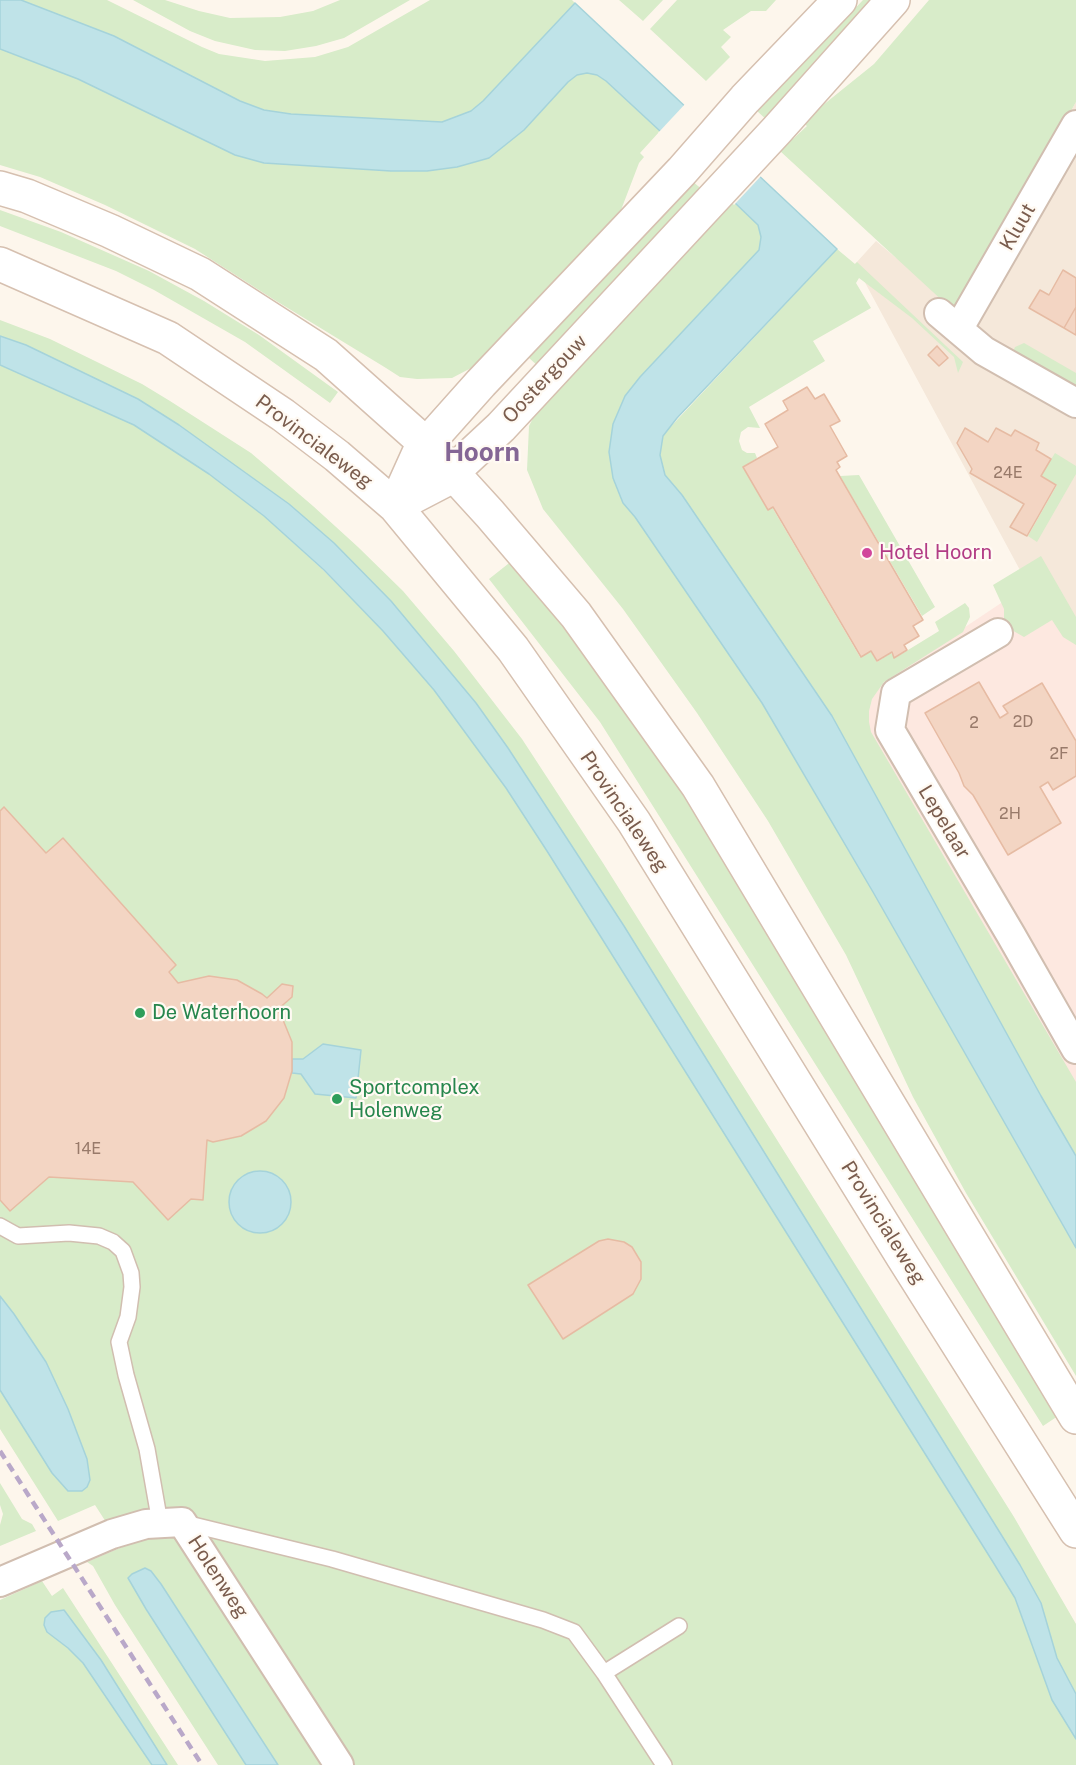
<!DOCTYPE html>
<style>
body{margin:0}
canvas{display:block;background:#fdf6ec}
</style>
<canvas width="1076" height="1765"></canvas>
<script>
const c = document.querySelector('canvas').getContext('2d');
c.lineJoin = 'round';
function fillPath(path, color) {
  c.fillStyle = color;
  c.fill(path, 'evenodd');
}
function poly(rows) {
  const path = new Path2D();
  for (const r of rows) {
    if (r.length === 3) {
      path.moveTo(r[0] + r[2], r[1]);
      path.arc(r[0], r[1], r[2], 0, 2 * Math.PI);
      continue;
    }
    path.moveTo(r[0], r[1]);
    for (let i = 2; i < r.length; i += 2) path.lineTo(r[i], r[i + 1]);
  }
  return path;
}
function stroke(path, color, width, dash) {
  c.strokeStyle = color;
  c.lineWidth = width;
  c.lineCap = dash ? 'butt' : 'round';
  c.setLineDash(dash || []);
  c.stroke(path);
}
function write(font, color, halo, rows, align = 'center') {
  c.font = font + ' "Public Sans",sans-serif';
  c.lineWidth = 4.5;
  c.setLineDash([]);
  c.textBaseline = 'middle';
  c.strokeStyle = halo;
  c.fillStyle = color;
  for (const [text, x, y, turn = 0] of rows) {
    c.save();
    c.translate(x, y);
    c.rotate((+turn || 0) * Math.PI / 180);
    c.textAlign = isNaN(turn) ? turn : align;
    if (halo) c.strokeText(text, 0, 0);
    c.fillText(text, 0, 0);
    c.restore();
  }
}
const residential = poly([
 [1076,102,1076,628,1028,585,855,264,876,241,895,257,968,291]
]);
const commercial = poly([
 [1028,585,1076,628,1076,1156,832,716]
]);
const green = poly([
 [21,0,107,0,202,47,219,54,265,61,315,57,348,47,430,0,572,0,575,3,483,101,471,111,442,122,291,114,264,110,240,101,114,36],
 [133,0,165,0,199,11,230,18,280,17,313,11,340,0,410,0,344,38,316,46,285,51,255,50,215,41,190,31],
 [619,0,663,0,643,21],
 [677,0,776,0,766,11,751,11,723,30,731,37,721,47,730,57,706,81,650,29],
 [863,0,878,0,769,122,757,111],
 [929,0,1076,0,1076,102,968,291,959,306,953,307,946,304,780,151,807,126,802,122,874,64],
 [0,49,78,79,235,155,427,171,524,130,568,82,577,75,587,73,598,75,606,81,660,131,640,153,644,157,639,163,621,210,485,357,473,367,452,378,417,379,400,377,386,368,273,299,195,249,105,205,40,177,0,165],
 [692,181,704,191,539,367,528,357],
 [733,201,758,225,761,237,759,250,640,377,625,396,623,503,635,517,762,703,873,892,1076,1248,1076,1376,966,1193,913,1097,846,955,768,821,697,713,623,609,543,509,527,470,529,426,545,395],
 [0,210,61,232,149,271,204,301,259,335,338,392,330,403,245,342,154,290,116,271,0,226],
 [837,249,855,264,857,262,963,362,958,373,954,357,912,318,859,278,856,283,871,308,813,341,825,361,749,407,760,428,748,427,741,432,739,441,742,450,747,453,755,453,757,458,743,467,768,509,772,507,860,657,871,651,877,662,891,653,895,658,939,631,935,622,965,603,969,608,970,617,963,632,884,682,872,699,869,711,869,722,871,732,1076,1082,1076,1156,1041,1096,832,716,682,495,665,475,660,455,662,436],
 [0,320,50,339,142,384,170,401,251,453,313,506,358,547,403,591,454,651,522,739,603,863,1014,1517,1076,1624,1076,1694,1057,1658,1041,1603,1020,1565,624,926,508,748,475,703,391,601,334,543,289,504,179,425,138,399,26,345,0,336],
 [1024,343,1076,373,1076,389,1013,352,1015,347],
 [0,365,134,425,209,474,264,516,323,570,383,631,434,690,506,788,547,851,993,1562,1015,1598,1052,1700,1076,1739,1076,1765,261,1765,132,1574,128,1578,146,1609,246,1765,218,1765,115,1605,93,1566,87,1562,122,1547,95,1505,58,1521,0,1429,0,1390,52,1473,68,1491,0,1357],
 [1055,453,1076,466,1076,474,1037,542,1028,536,1057,485,1041,476],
 [859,475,935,607,922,616,840,476],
 [1041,556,1076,617,1076,645,1063,637,1052,620,1024,637,1010,629,1004,621,1004,609,993,585],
 [513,560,564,618,685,794,1058,1416,1043,1426,600,722,489,579],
 [0,1483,22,1519,32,1524,36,1531,0,1546,0,1525,3,1514,0,1505],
 [42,1581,52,1596,63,1588,178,1765,167,1765,101,1660,64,1610,51,1612,47,1632,68,1648,83,1663,152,1765,0,1765,0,1600]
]);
const water = poly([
 [0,0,21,0,114,36,240,101,264,110,291,114,442,122,471,111,483,101,575,3,837,249,677,418,663,436,660,455,665,475,682,495,832,716,1041,1096,1076,1156,1076,1248,873,892,762,703,635,517,623,503,613,478,609,452,613,424,625,396,640,377,759,250,761,237,758,225,660,131,606,81,597,75,587,73,577,75,568,82,524,130,489,158,457,167,427,171,391,171,264,163,235,155,78,79,0,49,0,0],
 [0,336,26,345,138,399,179,425,289,504,334,543,391,601,476,703,508,748,624,926,1020,1565,1041,1603,1057,1658,1076,1694,1076,1739,1052,1700,1015,1598,993,1562,547,851,506,788,434,690,383,631,324,570,264,516,209,474,134,425,0,365,0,336],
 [323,1044,361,1050,356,1098,315,1094,301,1074,292,1073,292,1059,303,1059,323,1044],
 [260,1202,31],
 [0,1296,14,1314,46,1362,68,1409,87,1459,90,1480,87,1487,82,1491,68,1491,52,1473,0,1390,0,1296],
 [145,1568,151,1571,161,1584,278,1765,246,1765,146,1609,128,1578,132,1574,145,1568],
 [64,1610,101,1660,167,1765,152,1765,83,1663,68,1648,47,1632,44,1625,45,1618,51,1612,64,1610]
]);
const pier = poly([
 [686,103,762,175,734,205,658,133]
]);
const building = poly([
 [1063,270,1076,278,1076,307,1064,328,1029,308,1040,290,1049,295,1063,270],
 [1076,307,1076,335,1064,328,1076,307],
 [937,346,948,358,939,366,928,355,937,346],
 [807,387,815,399,824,394,840,421,830,426,847,456,837,462,840,467,836,470,923,620,913,626,919,636,904,645,907,650,894,658,892,652,877,661,871,651,861,657,773,507,768,510,743,467,778,447,765,424,788,410,783,401,807,387],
 [965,428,988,442,996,428,1011,436,1015,430,1039,443,1036,450,1051,459,1041,476,1056,485,1027,536,1010,527,1024,504,970,473,972,469,957,443,965,428],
 [979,682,1000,718,1008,713,1003,706,1042,683,1076,741,1076,776,1053,790,1048,782,1040,787,1061,823,1008,855,973,795,964,786,959,773,925,713,979,682],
 [4,807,46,853,63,838,176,965,169,972,178,983,209,976,237,980,262,994,267,998,282,984,293,986,292,997,277,1010,281,1015,292,1042,292,1071,284,1098,266,1121,241,1136,213,1142,207,1140,203,1200,191,1199,168,1220,133,1182,49,1177,10,1211,0,1200,0,811,4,807],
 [608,1239,624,1242,632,1247,641,1262,641,1279,633,1294,563,1339,528,1285,599,1241,608,1239]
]);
const lane = poly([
 [0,1226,18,1236,69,1233,99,1236,113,1242,123,1251,131,1273,132,1287,128,1317,119,1342,126,1375,147,1449,160,1523],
 [185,1523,332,1559,543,1620,574,1632,604,1673,664,1765],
 [604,1673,679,1626]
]);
const street = poly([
 [939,313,984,351,1076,403],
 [959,328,1076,125],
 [998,633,896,693,890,730,1011,935,1076,1049],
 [0,1582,112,1534,146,1524,182,1522,339,1765]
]);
const secondary = poly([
 [0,188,27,196,110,231,200,274,326,355,427,445,490,514,576,615,698,786,1076,1417],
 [0,264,168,338,283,415,337,456,395,506,513,649,634,822,903,1257,1076,1531],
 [395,506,443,481,501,427,777,130,893,0],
 [395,506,418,455,440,429,481,383,682,171,745,99,840,0]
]);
const rail = poly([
 [0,1451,202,1765]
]);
const markers = [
 [867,553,6,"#d1479c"],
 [140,1013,6,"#2e9e5b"],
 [337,1099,6,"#2e9e5b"]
];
const numberNames = [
 ["24E",1008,473],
 ["2D",1023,722],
 ["2",974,723],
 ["2F",1059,754],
 ["2H",1010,814],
 ["14E",88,1149]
];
const streetNames = [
 ["Kluut",1018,227,-60],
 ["Oostergouw",545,379,-47],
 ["Provincialeweg",314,442,37],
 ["Provincialeweg",624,812,56],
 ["Lepelaar",944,822,59],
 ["Provincialeweg",883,1223,58],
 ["Holenweg",218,1577,57]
];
const hotelNames = [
 ["Hotel Hoorn",879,553]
];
const leisureNames = [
 ["De Waterhoorn",152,1013],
 ["Sportcomplex",349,1088],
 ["Holenweg",349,1111]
];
const districtNames = [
 ["Hoorn",482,453]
];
fillPath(residential, '#f5e8da');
fillPath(commercial, '#fde8e0');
fillPath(green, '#d8ecc9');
fillPath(water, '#bfe3e8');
stroke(water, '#a5d3da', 1.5);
fillPath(pier, '#fdf6ec');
fillPath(building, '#f3d5c3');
stroke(building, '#e6bba3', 1.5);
stroke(lane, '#d1beb0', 18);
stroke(street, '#d1beb0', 32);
stroke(secondary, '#d6c0b0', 36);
stroke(lane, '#fff', 15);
stroke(street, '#fff', 28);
stroke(secondary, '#fff', 33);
stroke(rail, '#b9a8c9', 4.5, [9, 6]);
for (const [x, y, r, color] of markers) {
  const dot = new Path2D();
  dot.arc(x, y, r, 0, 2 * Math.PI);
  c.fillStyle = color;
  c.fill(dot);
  stroke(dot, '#fffaf3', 2);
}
write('16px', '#987a6a', null, numberNames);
write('20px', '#7a5c4d', '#fffaf3', streetNames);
write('20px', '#b23c85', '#fffaf3', hotelNames, 'left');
write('20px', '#27864d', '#fffaf3', leisureNames, 'left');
write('bold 26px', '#846695', '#fffaf3', districtNames);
</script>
